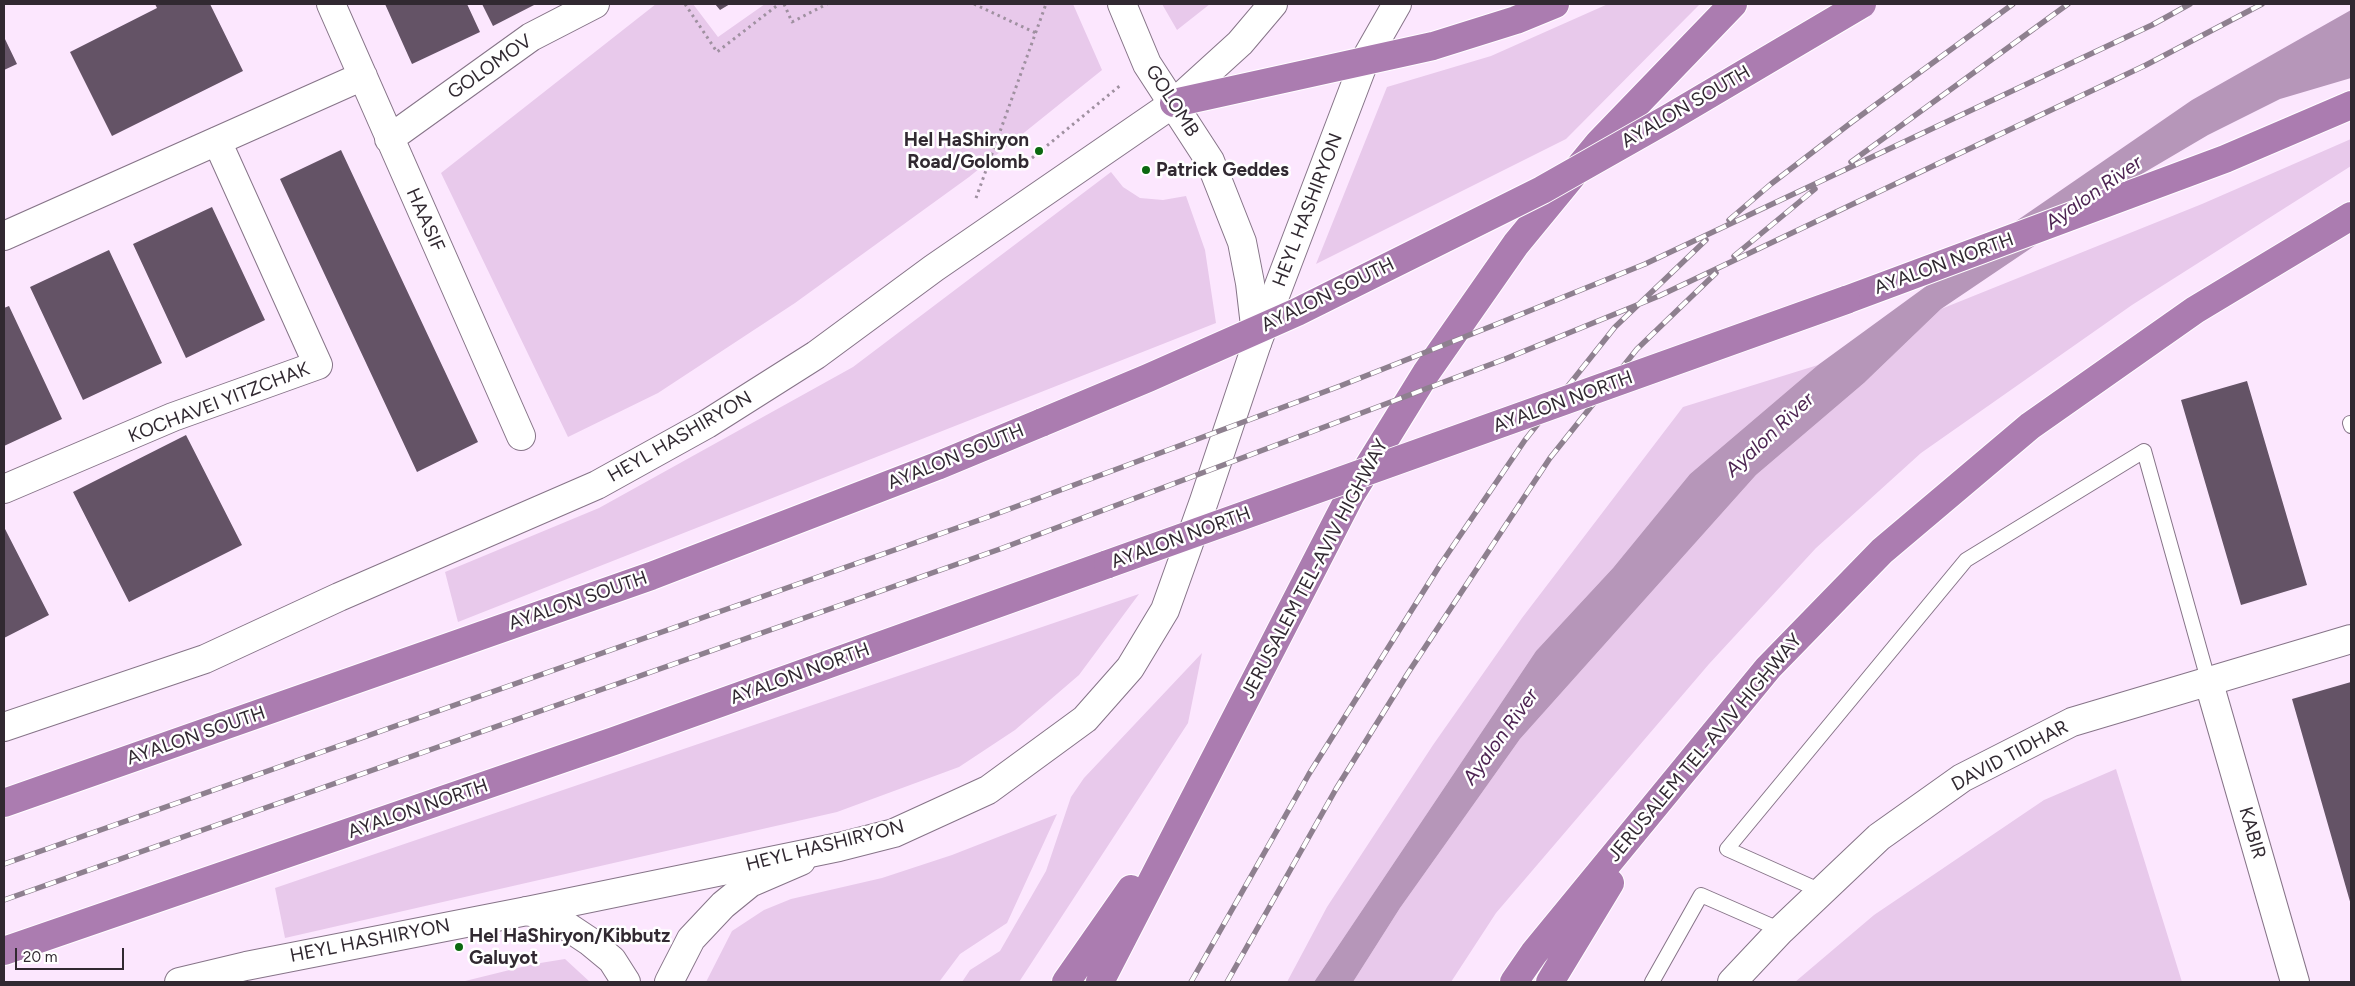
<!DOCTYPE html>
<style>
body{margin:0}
#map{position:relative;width:2355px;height:986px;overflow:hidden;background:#fce7fe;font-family:Figtree,sans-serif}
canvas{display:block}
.frame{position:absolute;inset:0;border:5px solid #312931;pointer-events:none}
.scale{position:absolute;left:15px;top:948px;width:109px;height:22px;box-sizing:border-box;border:2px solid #312931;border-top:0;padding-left:6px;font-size:15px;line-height:18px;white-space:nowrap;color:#312931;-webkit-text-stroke:4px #fff;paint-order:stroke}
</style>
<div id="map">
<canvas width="2355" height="986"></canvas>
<div class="frame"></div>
<div class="scale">20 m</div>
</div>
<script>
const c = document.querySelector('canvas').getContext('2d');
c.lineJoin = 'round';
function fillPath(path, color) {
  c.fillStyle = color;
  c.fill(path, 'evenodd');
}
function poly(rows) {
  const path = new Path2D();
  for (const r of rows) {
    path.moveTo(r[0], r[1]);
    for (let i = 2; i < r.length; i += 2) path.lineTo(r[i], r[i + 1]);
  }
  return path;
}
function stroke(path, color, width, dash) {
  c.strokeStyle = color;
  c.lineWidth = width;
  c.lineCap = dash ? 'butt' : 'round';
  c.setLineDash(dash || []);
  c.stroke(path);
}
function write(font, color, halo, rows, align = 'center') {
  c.font = font + ' Figtree,sans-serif';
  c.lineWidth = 5;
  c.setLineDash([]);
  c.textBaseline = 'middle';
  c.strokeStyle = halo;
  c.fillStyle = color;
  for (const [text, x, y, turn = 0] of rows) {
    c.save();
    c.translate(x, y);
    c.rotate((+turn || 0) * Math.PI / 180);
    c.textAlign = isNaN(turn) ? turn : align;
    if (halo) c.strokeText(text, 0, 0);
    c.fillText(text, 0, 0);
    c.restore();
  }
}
const green = poly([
 [656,4,693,4,718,37,765,4,1073,4,1102,70,969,177,795,303,658,393,568,437,441,173],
 [1162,4,1210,4,1177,30],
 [1608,4,1700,4,1566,139,1316,264,1387,87,1491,56],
 [2351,139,2351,166,2132,305,1921,453,1816,548,1709,664,1496,913,1451,982,1353,982,1400,908,1520,739,1756,475,1864,383,1941,309,2202,204],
 [1111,172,1123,187,1140,198,1163,200,1186,196,1205,250,1216,323,458,622,445,572,599,508,853,367],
 [1818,365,1690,474,1613,568,1536,651,1314,982,1287,982,1327,907,1433,745,1522,618,1683,407],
 [1139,594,1079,675,1015,730,959,767,837,812,285,938,275,888],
 [1202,653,1188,723,1019,982,962,982,970,970,1000,951,1046,871,1071,797,1084,778],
 [2116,769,2182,982,1795,982,1874,915,2044,800],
 [1057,814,1007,923,960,954,939,982,706,982,732,931,764,910,791,899,882,878,952,855],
 [565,959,590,982,461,982,534,964]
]);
const water = poly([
 [2351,10,2351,78,2280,99,2208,135,2135,178,1941,309,1864,383,1756,475,1520,739,1400,908,1353,982,1314,982,1536,651,1613,568,1690,474,1818,365,2006,228,2192,100]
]);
const building = poly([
 [155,4,210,4,243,71,112,136,70,52,157,8],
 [385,4,467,4,480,32,412,64],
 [482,4,536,4,493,26],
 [715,4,730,4,720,10],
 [4,37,17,64,4,70],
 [341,150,478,442,417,472,280,179],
 [212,207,265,320,186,358,133,244],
 [109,250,162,363,83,400,30,287],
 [9,306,62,419,4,446,4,308],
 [2247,381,2307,585,2241,605,2181,400],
 [186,435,242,545,129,602,73,492],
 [4,527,49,615,4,638],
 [2351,682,2351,905,2292,699]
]);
const path = poly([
 [685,4,717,52,779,4],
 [784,4,792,22,827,4],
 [974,4,1036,33],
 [1032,158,1122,84],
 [976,198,1046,4]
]);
const service = poly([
 [2350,423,2351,426],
 [1821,891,1727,849,1966,560,2144,451,2209,683],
 [1652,982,1701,895,1781,930]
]);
const minor = poly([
 [331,4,521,436],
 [1122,4,1147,64,1210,161,1242,242,1250,283,1257,343],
 [389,139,531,37,595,4],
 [4,236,363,76],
 [4,489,173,417,318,365,217,141],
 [2209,683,2295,982],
 [527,911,544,915,565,925,589,941,612,960,626,982],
 [669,982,691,939,723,905,750,883,801,861],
 [1732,982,1781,930,1879,837,1962,778,2072,722,2351,639]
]);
const secondary = poly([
 [4,727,205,659,339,597,597,485,707,424,816,355,934,268,1174,103,1240,43,1273,4],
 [179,982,246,966,527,911,839,847,894,833,988,790,1085,719,1130,668,1165,610,1204,501,1257,343,1364,62,1397,4]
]);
const motorway = poly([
 [1174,103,1433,46,1516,20,1555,4],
 [1846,300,2225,159,2351,105],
 [4,803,651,576,937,466,1043,422],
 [4,951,614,741,1108,564],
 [1066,982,1131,889],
 [1100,982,1350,496,1426,373,1516,244,1599,143,1733,4],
 [1514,982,1534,953,1768,668,1882,551,2030,426,2195,310,2351,216],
 [1550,982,1610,883]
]);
const rail = poly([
 [1851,162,2068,4],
 [1729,220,1771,184,1852,122,2013,4],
 [1734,256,1815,189],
 [4,864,988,517,1340,386,1492,326,1645,264,2152,25,2190,4],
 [4,900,1000,549,1505,359,1659,296,2146,65,2262,4],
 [1191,982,1309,774,1440,565,1525,440,1615,327,1706,240],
 [1227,982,1336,789,1408,673,1550,458,1637,349,1716,273]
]);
const motorwayBridge = poly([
 [1043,422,1148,378,1297,312,1542,190,1669,118,1862,4],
 [1108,564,1846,300]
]);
const markers = [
 [1039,151,5,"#0b6810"],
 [1146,170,5,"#0b6810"],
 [459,947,5,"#0b6810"]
];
const streetNames = [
 ["GOLOMOV",490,67,-35],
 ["GOLOMB",1172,101,57],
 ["AYALON SOUTH",1686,107,-30],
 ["HEYL HASHIRYON",1308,210,-69],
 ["HAASIF",425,220,66],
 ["AYALON NORTH",1944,264,-20],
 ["AYALON SOUTH",1328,295,-26],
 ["AYALON NORTH",1563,402,-20],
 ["KOCHAVEI YITZCHAK",219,403,-21],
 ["HEYL HASHIRYON",680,437,-30],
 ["AYALON SOUTH",956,457,-22],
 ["AYALON NORTH",1181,538,-20],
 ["JERUSALEM TEL-AVIV HIGHWAY",1315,569,-62],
 ["AYALON SOUTH",578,601,-19],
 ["AYALON NORTH",800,674,-20],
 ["AYALON SOUTH",196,736,-19],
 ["JERUSALEM TEL-AVIV HIGHWAY",1705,748,-50],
 ["DAVID TIDHAR",2010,756,-28],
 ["AYALON NORTH",418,809,-19],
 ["KABIR",2252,833,74],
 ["HEYL HASHIRYON",825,846,-14],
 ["HEYL HASHIRYON",370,941,-11]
];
const poiNames = [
 ["Hel HaShiryon",1029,140,"right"],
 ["Road/Golomb",1029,162,"right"],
 ["Patrick Geddes",1156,170],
 ["Hel HaShiryon/Kibbutz",469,936],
 ["Galuyot",469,958]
];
const waterNames = [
 ["Ayalon River",2094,193,-35],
 ["Ayalon River",1770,435,-43],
 ["Ayalon River",1501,737,-54]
];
fillPath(green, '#e8c9eb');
fillPath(water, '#b696b9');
fillPath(building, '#645366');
stroke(service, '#867488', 16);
stroke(minor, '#867488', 30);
stroke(secondary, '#867488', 30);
stroke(motorway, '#fff', 30);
stroke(path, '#9f90a0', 3, [2.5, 4]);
stroke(service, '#fff', 14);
stroke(minor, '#fff', 28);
stroke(secondary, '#fff', 28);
stroke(motorway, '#ab7cb0', 28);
stroke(rail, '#8e808f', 5.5);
stroke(rail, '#fff', 4, [11]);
stroke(motorwayBridge, '#fff', 30, []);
stroke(motorwayBridge, '#ab7cb0', 28);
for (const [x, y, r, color] of markers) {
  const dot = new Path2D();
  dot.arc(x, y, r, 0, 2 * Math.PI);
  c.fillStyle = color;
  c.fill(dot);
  stroke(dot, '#fff', 2);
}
write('19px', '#312931', '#fff', streetNames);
write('bold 19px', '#312931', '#fff', poiNames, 'left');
write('italic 20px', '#4d2452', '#fff', waterNames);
</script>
